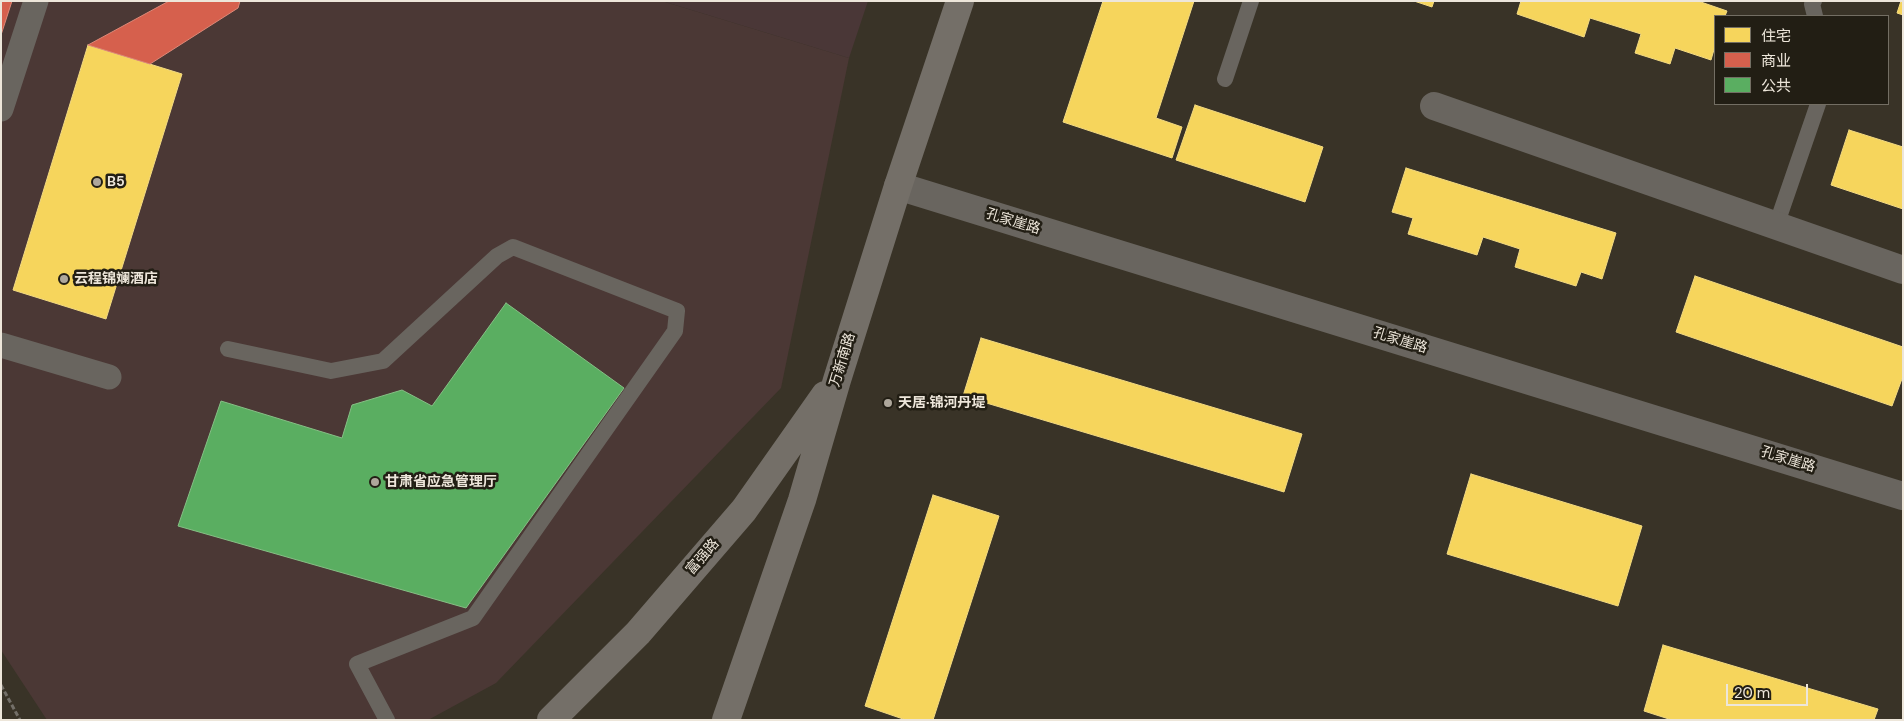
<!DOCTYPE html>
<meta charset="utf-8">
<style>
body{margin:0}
#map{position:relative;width:1904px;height:721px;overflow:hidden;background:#393327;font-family:"DM Sans","Noto Sans SC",sans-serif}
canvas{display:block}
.frame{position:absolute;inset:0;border:2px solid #ede6da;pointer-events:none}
.legend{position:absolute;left:1714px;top:15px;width:175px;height:90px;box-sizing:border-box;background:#221e14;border:1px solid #736e63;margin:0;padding:6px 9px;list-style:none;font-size:15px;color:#ede6da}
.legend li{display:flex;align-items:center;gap:10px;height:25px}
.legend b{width:25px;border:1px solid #736e63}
.scale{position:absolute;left:1726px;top:684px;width:82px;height:22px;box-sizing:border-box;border:2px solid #ede6da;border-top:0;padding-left:6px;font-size:15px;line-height:18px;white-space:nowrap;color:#ede6da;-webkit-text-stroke:4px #221e14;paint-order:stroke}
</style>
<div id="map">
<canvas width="1904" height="721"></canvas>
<div class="frame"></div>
<ul class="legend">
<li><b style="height:14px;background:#f6d55c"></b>住宅</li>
<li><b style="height:14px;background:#d6604d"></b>商业</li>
<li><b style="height:14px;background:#5aae61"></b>公共</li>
</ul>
<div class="scale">20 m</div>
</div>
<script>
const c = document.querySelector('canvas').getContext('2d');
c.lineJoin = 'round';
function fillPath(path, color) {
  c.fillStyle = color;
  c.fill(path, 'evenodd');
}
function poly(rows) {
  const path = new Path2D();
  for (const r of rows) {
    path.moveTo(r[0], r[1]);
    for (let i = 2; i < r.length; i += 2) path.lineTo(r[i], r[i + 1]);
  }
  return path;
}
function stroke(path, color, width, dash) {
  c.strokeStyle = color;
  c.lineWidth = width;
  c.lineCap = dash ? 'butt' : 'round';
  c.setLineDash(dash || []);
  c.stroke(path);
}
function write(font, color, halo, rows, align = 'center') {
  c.font = font + ' "DM Sans","Noto Sans SC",sans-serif';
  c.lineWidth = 5;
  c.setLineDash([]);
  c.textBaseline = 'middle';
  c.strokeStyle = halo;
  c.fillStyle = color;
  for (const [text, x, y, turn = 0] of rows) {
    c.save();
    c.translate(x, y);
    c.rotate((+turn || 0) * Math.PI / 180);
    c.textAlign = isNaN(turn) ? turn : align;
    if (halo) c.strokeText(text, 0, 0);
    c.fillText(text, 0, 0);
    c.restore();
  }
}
const commercial = poly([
 [1,1,662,1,849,58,781,388,496,683,428,720,47,720,1,650]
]);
const industrial = poly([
 [662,1,868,1,849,58]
]);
const homes = poly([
 [1103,1,1194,1,1156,118,1182,127,1172,158,1063,122,1103,1],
 [1414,1,1434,1,1432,7,1414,1],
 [1521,1,1698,1,1727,11,1725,16,1715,16,1715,46,1711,60,1675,48,1670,64,1635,53,1641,34,1590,18,1584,37,1517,14,1521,1],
 [1901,1,1903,1,1903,15,1897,13,1901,1],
 [88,45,182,74,106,319,13,290,88,45],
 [1195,105,1323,147,1305,202,1176,160,1195,105],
 [1849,130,1903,147,1903,209,1831,185,1849,130],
 [1406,168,1616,233,1602,279,1581,272,1576,286,1515,267,1520,249,1483,237,1477,255,1408,234,1413,218,1392,212,1406,168],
 [1695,276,1903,347,1903,376,1892,406,1676,332,1695,276],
 [981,338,1302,434,1284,492,963,396,981,338],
 [1471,474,1642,526,1618,606,1447,554,1471,474],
 [933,495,999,516,933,720,906,720,865,706,933,495],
 [1663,645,1878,709,1874,720,1672,720,1644,711,1663,645]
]);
const shops = poly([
 [1,1,12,1,1,35,1,1],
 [169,1,240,1,238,8,150,64,88,45,169,1]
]);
const public = poly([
 [506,303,624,388,466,608,178,526,221,401,342,438,352,405,402,390,432,406,506,303]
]);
const path = poly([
 [1,685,20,720]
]);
const service = poly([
 [1814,1,1812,4,1815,16],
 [1225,79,1251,1],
 [1776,226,1818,104],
 [228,349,331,371,383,361,497,256,513,247,677,311,675,331,473,618,357,664,387,720]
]);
const pedestrian = poly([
 [1,109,36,1],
 [1,345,109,377]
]);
const minor = poly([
 [1434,106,1903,270],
 [898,186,1903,496]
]);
const secondary = poly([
 [551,720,638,633,744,510,825,395],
 [726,720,802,500,837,380,898,186,960,1]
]);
const markers = [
 [97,182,5,"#aea79b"],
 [64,279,5,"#aea79b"],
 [888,403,5,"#aea79b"],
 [375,482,5,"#aea79b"]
];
const poiNames = [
 ["B5",107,182],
 ["云程锦斓酒店",74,279],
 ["天居·锦河丹堤",898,403],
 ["甘肃省应急管理厅",385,482]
];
const streetNames = [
 ["孔家崖路",1013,222,17],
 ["孔家崖路",1400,341,17],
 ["万新南路",843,360,-73],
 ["孔家崖路",1788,460,17],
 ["富强路",703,557,-49]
];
fillPath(commercial, '#4b3835');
fillPath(industrial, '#4a3737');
fillPath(homes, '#f6d55c');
stroke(homes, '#f3da82', 1);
fillPath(shops, '#d6604d');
stroke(shops, '#d87', 1);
fillPath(public, '#5aae61');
stroke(public, '#86bf85', 1);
stroke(path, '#736f68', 3, [5, 2.5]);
stroke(service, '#69655f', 16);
stroke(pedestrian, '#69655f', 25);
stroke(minor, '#69655f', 28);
stroke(secondary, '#746f68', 28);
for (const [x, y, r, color] of markers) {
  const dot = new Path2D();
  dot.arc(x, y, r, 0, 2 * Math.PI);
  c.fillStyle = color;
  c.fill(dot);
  stroke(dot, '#221e14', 2);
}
write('bold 14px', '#ede6da', '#221e14', poiNames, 'left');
write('14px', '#ede6da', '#221e14', streetNames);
</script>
